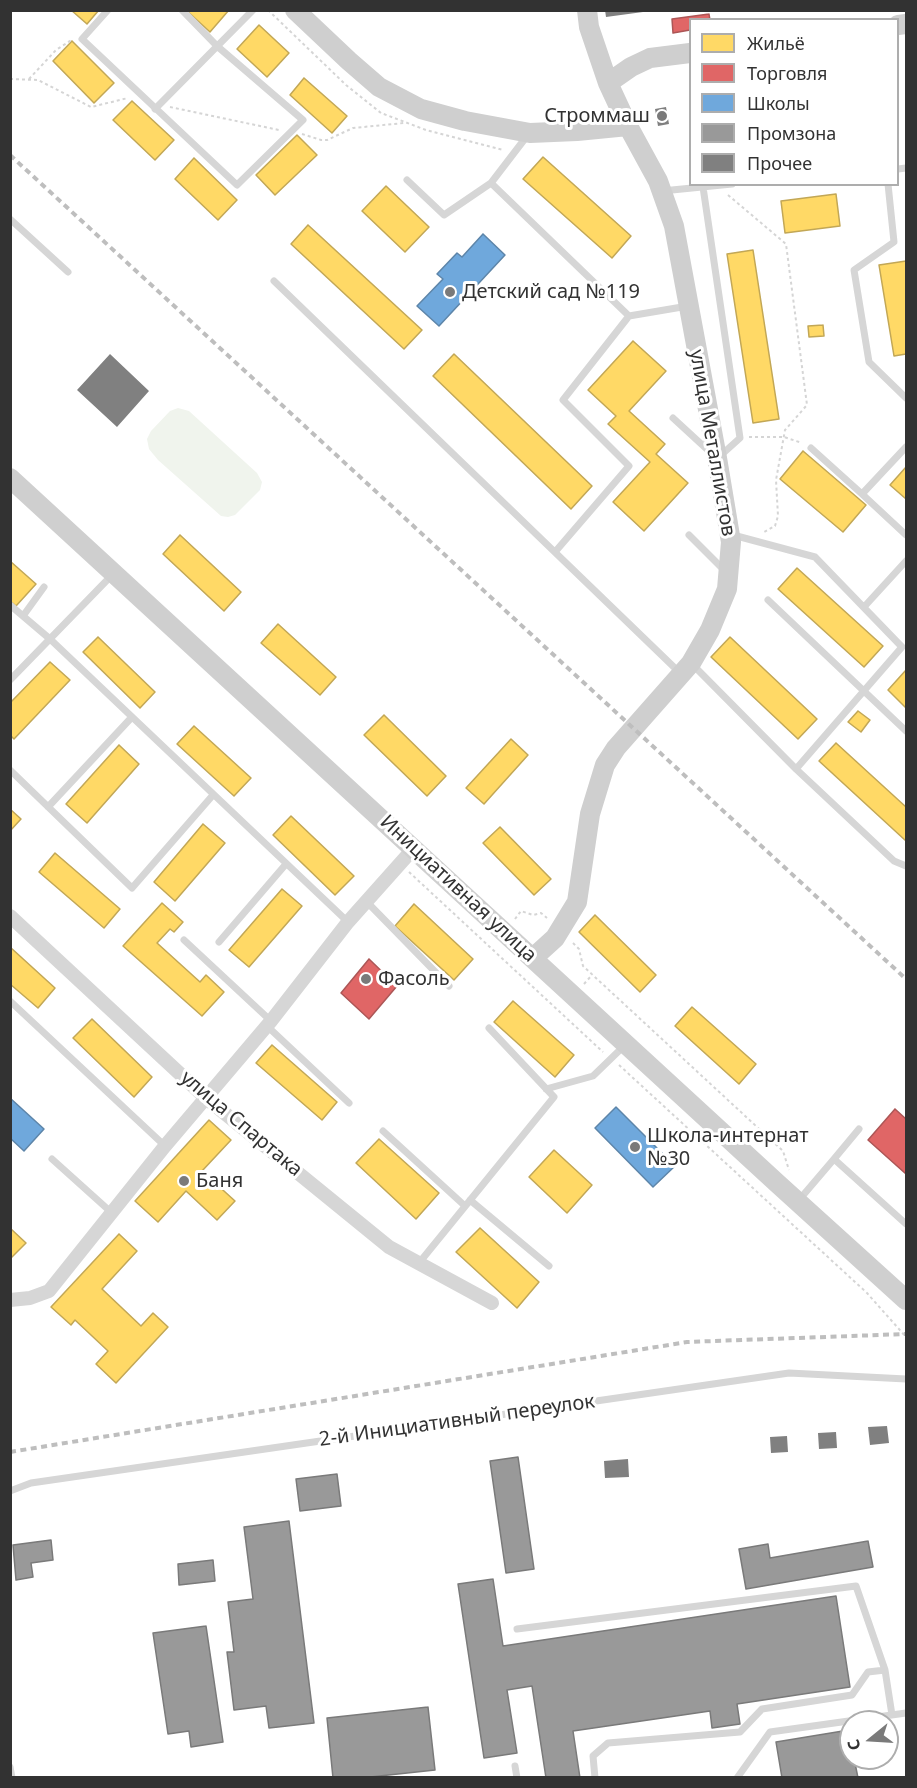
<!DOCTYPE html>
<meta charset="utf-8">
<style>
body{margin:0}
#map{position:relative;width:917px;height:1788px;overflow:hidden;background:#fff;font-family:"Noto Sans",sans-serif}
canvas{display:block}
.frame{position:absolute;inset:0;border:12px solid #323232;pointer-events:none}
.legend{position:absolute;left:689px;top:18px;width:210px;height:168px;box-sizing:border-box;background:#fff;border:2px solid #adadad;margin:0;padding:8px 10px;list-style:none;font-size:18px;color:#323232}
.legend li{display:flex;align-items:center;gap:12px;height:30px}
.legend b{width:30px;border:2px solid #adadad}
.north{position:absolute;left:839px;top:1710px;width:60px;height:60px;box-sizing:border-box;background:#fff;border:2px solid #adadad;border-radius:50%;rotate:252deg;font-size:16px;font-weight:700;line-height:24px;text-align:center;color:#323232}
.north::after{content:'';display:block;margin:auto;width:21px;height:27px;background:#7a7a7a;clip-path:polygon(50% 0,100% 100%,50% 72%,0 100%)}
</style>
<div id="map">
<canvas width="917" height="1788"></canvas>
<div class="frame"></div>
<ul class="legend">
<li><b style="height:16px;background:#ffd966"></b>Жильё</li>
<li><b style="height:16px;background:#e06666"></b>Торговля</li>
<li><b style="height:16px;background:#6fa8dc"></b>Школы</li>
<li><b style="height:16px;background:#999"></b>Промзона</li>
<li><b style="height:16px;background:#808080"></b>Прочее</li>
</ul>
<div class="north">С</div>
</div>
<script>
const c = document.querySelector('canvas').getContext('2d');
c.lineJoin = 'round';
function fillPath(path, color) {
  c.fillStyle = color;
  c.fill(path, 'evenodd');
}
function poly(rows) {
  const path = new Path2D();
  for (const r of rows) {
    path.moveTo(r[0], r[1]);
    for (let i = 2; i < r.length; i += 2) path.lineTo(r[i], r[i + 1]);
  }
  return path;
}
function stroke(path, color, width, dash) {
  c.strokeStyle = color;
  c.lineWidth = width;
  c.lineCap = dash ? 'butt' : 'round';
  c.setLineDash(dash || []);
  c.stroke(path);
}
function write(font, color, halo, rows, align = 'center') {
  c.font = font + ' "Noto Sans",sans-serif';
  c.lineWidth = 6;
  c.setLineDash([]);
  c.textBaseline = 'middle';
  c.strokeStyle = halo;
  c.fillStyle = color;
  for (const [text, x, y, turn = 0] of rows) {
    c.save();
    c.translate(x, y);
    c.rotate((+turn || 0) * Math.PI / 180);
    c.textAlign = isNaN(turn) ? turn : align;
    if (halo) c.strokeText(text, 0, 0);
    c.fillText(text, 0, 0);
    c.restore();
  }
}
const green = poly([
 [178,408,189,411,257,473,262,482,260,490,235,515,228,517,221,516,158,460,149,449,147,439,151,431,170,411]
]);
const homes = poly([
 [71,10,99,10,87,24,71,10],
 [186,10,229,10,210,32,186,10],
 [259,25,289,53,267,77,237,49,259,25],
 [72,41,114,83,94,103,53,61,72,41],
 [304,78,347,116,332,133,290,95,304,78],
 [132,101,174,140,155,160,113,120,132,101],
 [297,135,317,155,275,195,256,175,297,135],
 [543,157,631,236,612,258,523,179,543,157],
 [194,158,237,200,218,220,175,179,194,158],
 [386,186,429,227,405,252,362,211,386,186],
 [836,194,840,226,785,233,781,201,836,194],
 [308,225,422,330,404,349,291,244,308,225],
 [753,250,779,419,753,423,727,254,753,250],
 [906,261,906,354,894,356,879,265,906,261],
 [823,325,824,336,809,337,808,326,823,325],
 [633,341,666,371,629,411,665,444,656,454,688,483,644,531,613,502,650,462,608,424,616,416,588,390,633,341],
 [454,354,592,486,571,509,433,376,454,354],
 [803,451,866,505,843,532,780,479,803,451],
 [906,467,906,499,890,485,906,467],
 [180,535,241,592,224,611,163,554,180,535],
 [10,561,36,584,16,606,10,601,10,561],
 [797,568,883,646,864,667,778,589,797,568],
 [278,624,336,677,320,695,261,643,278,624],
 [98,637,155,692,140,708,83,652,98,637],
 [730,637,817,719,798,739,711,657,730,637],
 [50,662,70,680,14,739,10,735,10,703,50,662],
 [906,670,906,708,888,690,906,670],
 [858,711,870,720,861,732,848,722,858,711],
 [384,715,446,776,427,796,364,735,384,715],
 [194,726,251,778,234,796,177,744,194,726],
 [511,739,528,755,484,804,466,788,511,739],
 [836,743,906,807,906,841,819,761,836,743],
 [119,745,139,764,87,823,66,804,119,745],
 [10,809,21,819,10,831,10,809],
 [291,816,354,876,335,895,273,835,291,816],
 [203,824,225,843,175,901,154,882,203,824],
 [500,827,551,879,534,895,483,843,500,827],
 [55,853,120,909,104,928,39,872,55,853],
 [282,889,302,906,249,967,229,950,282,889],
 [162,903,183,922,174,932,170,929,157,943,200,982,206,975,224,992,202,1016,123,946,162,903],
 [414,904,473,959,454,980,395,926,414,904],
 [595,915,656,975,640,992,579,932,595,915],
 [10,947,55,988,38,1008,10,984,10,947],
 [513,1001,574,1055,555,1077,494,1022,513,1001],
 [692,1007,756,1064,739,1084,675,1026,692,1007],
 [92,1019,152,1077,134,1097,73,1038,92,1019],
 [272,1045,337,1102,322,1120,256,1063,272,1045],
 [209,1120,231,1140,202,1171,235,1201,217,1220,186,1191,158,1222,135,1201,209,1120],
 [379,1139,439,1193,416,1219,356,1163,379,1139],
 [554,1150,592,1185,567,1213,529,1177,554,1150],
 [10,1228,26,1243,10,1259,10,1228],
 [480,1228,539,1282,517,1308,456,1252,480,1228],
 [119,1234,137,1251,102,1289,141,1326,153,1313,168,1327,116,1383,96,1364,108,1351,75,1320,71,1325,51,1307,119,1234]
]);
const shops = poly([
 [709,14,710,20,690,20,690,30,673,33,672,19,709,14],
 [369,959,397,986,369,1019,341,993,369,959],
 [895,1109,906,1119,906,1174,868,1140,895,1109]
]);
const schools = poly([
 [483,234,505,255,439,326,417,306,443,279,437,274,457,253,462,257,483,234],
 [10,1098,44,1129,24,1151,10,1138,10,1098],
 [616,1107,675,1166,653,1187,595,1128,616,1107]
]);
const industry = poly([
 [518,1457,534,1569,506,1573,490,1461,518,1457],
 [337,1474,341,1506,300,1511,296,1479,337,1474],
 [289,1521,314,1723,269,1728,266,1706,234,1710,227,1652,234,1652,228,1602,253,1599,244,1527,289,1521],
 [51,1540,53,1560,31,1563,33,1577,16,1580,13,1545,51,1540],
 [868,1541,873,1567,746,1589,739,1549,768,1544,770,1558,868,1541],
 [213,1560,215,1581,179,1585,178,1564,213,1560],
 [493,1579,503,1646,836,1596,850,1687,737,1704,740,1724,712,1728,710,1711,573,1731,580,1778,546,1778,532,1686,507,1690,517,1753,484,1758,458,1584,493,1579],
 [206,1626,223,1742,191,1747,189,1731,168,1734,153,1633,206,1626],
 [428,1707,435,1770,361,1778,333,1778,327,1718,428,1707],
 [849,1730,851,1758,854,1758,858,1778,782,1778,776,1742,849,1730]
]);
const building = poly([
 [605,10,643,10,643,12,606,17],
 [666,107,669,124,658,126,655,109],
 [110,354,149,391,117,427,77,390],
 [887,1426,889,1443,870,1445,868,1427],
 [836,1432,837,1448,819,1449,818,1433],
 [787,1436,788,1452,771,1453,770,1437],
 [628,1459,629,1477,605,1478,604,1461]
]);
const path = poly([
 [268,10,346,85,381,113,426,130,503,150],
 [10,79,38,80,91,107,128,98],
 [29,79,56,50,73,39],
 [170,107,279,130],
 [302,134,321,140,327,140,353,128,404,123],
 [728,195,786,244,807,405,785,430,776,480,778,516,775,526,764,532],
 [749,437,784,437,802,443],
 [409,872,603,1052],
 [515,919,521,911,533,915,541,913,547,918],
 [573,943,579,949,583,966,783,1151,789,1170],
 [584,984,592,975],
 [619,1065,867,1293,906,1337]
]);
const lane = poly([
 [108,10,82,39,237,185,303,120,217,46,182,10],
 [155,109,253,10],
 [527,136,491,183,629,316,563,400,629,466,555,552],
 [898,169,906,168],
 [407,180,444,215,491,183],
 [888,184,894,242,854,270,869,362,906,398],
 [703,187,740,438,720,456],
 [662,191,732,184],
 [10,219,68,272],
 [274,281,679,672],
 [629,316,688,306],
 [673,418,711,453],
 [906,447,862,494,906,535],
 [811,448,862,494],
 [689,535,724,570],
 [733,535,815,557,902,647,796,769],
 [768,600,906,731],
 [10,605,50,639,348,922],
 [864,607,906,561],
 [23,616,44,587],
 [693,665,796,769,894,861,906,866],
 [10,680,113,574],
 [10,770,132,888,213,795],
 [48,807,132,717],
 [366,901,449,986],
 [184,940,271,1021],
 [219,942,286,864],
 [10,1001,165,1146],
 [267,1026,349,1103],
 [546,1089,593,1076,624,1046],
 [383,1131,465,1206],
 [52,1159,112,1213],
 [834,1159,859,1129],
 [470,1200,549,1266],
 [799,1200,834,1159,906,1224],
 [419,1263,554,1097,489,1028],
 [10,1491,31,1483,789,1373,906,1379],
 [517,1629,856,1586,885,1670,892,1715],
 [515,1766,517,1778],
 [10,1767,12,1778],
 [595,1778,593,1756,608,1743,740,1732,762,1709,852,1695,868,1672,885,1670],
 [737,1778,770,1732,906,1713]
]);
const street = poly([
 [10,916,206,1098,389,1247,492,1303],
 [10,1300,30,1298,49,1291,165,1146,271,1021,348,922,414,848]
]);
const secondary = poly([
 [295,10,349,61,379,87,421,109,465,121,530,133,577,131,628,126],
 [898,25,906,24],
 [608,83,631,67,650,58,690,53],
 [10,478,778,1184,906,1300],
 [533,958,555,938,577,902,590,814,605,765,616,748,691,663,710,630,727,589,731,542,717,458,674,226,658,181,628,126,608,83,589,27,587,10]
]);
const rail = poly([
 [10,155,906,979],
 [10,1452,687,1342,906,1334]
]);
const markers = [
 [662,116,6,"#7a7a7a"],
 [450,292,6,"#7a7a7a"],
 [366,979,6,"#7a7a7a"],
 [635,1147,6,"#7a7a7a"],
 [184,1181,6,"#7a7a7a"]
];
const poiNames = [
 ["Строммаш",650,116,"right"],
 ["Детский сад №119",462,292],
 ["Фасоль",378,979],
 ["Школа-интернат",647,1136],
 ["№30",647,1159],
 ["Баня",196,1181]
];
const streetNames = [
 ["улица Металлистов",712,443,80],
 ["Инициативная улица",458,889,43],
 ["улица Спартака",241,1124,40],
 ["2-й Инициативный переулок",457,1421,-8]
];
fillPath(green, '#f0f4ed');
fillPath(homes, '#ffd966');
stroke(homes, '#c2a756', 1.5);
fillPath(shops, '#e06666');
stroke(shops, '#ac5656', 1.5);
fillPath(schools, '#6fa8dc');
stroke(schools, '#5d85a9', 1.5);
fillPath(industry, '#999');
stroke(industry, '#7a7a7a', 1.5);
fillPath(building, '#808080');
stroke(path, '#d5d5d5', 2, [3, 3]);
stroke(lane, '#d6d6d6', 7);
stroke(street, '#d6d6d6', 14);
stroke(secondary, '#cfcfcf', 20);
stroke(rail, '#bebebe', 4, [6, 4.5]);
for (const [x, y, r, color] of markers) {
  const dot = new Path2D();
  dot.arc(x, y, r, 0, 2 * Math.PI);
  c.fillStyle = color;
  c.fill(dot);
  stroke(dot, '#fff', 2);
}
write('20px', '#323232', '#fff', poiNames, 'left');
write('20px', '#323232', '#fff', streetNames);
</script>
